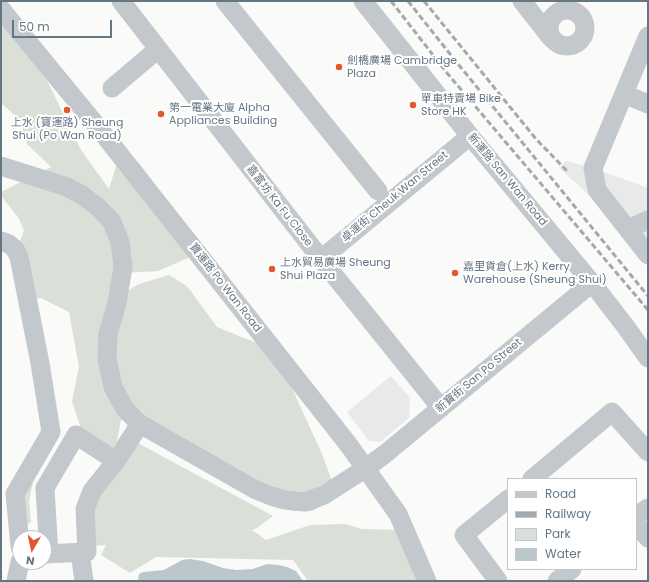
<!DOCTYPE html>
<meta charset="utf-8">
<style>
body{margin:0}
#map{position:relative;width:649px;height:582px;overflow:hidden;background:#fafaf8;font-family:Poppins,sans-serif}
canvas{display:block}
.frame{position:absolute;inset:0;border:2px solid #657683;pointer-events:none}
.legend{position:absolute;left:507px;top:478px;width:130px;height:92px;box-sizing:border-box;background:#fff;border:1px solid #c1c8cd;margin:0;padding:5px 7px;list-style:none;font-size:12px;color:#657683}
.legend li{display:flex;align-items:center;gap:8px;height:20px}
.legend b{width:20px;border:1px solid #c1c8cd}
.north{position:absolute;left:12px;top:530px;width:40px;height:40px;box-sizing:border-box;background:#fff;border:1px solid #c1c8cd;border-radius:50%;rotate:189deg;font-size:11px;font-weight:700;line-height:16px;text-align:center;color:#657683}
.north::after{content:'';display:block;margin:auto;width:14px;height:18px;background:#e4572e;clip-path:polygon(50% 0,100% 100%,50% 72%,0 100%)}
.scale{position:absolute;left:12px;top:20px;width:100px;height:18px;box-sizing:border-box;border:2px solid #657683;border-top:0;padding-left:5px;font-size:12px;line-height:14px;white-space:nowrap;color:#657683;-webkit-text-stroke:3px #fff;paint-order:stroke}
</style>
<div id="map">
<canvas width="649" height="582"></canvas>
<div class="frame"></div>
<ul class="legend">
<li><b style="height:5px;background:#c3c8cc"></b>Road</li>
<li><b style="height:5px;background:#a2aab0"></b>Railway</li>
<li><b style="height:11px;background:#dadfd7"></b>Park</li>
<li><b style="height:11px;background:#bbc7cb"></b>Water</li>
</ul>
<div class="north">N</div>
<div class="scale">50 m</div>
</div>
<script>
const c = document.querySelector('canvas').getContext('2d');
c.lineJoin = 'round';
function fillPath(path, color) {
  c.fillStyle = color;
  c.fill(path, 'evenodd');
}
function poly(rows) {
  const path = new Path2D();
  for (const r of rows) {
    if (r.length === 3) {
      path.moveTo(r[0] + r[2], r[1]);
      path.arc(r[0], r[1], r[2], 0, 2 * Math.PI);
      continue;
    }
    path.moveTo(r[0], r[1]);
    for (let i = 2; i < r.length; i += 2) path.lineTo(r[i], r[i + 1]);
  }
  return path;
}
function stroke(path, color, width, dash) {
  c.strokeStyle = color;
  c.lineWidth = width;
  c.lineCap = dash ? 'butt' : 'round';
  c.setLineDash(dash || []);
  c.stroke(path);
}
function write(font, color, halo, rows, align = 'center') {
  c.font = font + ' Poppins,"Noto Sans SC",sans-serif';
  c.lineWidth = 4;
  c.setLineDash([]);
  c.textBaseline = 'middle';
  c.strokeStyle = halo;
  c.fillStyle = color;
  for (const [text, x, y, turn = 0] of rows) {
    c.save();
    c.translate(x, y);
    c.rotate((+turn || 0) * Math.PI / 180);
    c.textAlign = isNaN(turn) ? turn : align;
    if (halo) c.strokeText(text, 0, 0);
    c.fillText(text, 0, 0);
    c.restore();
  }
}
const built = poly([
 [566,161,593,168,648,188,648,265,596,201,559,168],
 [391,376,410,398,409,418,380,442,369,441,347,412]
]);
const green = poly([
 [1,1,39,64,81,150,109,189,116,166,139,163,204,251,158,271,122,273,115,298,139,284,169,275,187,286,217,327,264,346,285,373,322,454,337,495,313,511,292,511,258,497,270,489,255,478,231,468,159,446,141,410,121,420,117,441,104,462,88,451,72,401,79,367,69,312,41,298,33,299,19,245,24,230,18,217,1,196,1,192,51,167,27,144,21,121,1,103],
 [136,442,273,516,257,528,252,530,266,540,310,525,345,524,362,529,399,530,418,581,308,581,293,560,156,557,130,573,101,555,106,545,90,546,92,503],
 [33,482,29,501,31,522,15,532,21,484]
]);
const water = poly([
 [190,559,203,561,223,568,236,570,253,569,267,564,278,565,287,567,296,571,303,581,138,581,139,574,143,572,164,570,182,560]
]);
const minor = poly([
 [121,1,321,259,441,408],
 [225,1,378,191],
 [363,1,470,136,592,283,626,327,648,358],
 [522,1,551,38],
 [1,9,97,126,348,444,398,514,427,581],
 [567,28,18],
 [648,36,593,168,597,190,648,255],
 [112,88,158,49],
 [624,94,648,104],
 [1,166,67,187,82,195,99,208,112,222,120,242,123,267,117,303,108,334,107,359,113,387,125,409,140,424,256,490,271,496,285,500,305,502,324,495,366,468,385,454,592,283],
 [629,231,637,225,648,220],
 [1,241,9,244,15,249,19,257,40,363,51,432,15,494,20,546],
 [321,259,470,136],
 [532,479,612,412,648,452],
 [636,516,648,508],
 [636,524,648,538],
 [80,552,84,581],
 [44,554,87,552,85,509,92,491,116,461,140,424],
 [49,554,45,488,76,435,116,461],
 [16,581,20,562],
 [498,581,464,535,508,499],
 [557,581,572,569]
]);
const rail = poly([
 [391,1,447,73,648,310],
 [408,1,458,64,648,296],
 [424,1,536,139,567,171]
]);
const markers = [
 [339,67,4,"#e4572e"],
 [413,105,4,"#e4572e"],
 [67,110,4,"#e4572e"],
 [161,114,4,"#e4572e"],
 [272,269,4,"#e4572e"],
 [455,273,4,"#e4572e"]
];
const poiNames = [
 ["劍橋廣場 Cambridge",347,61],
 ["Plaza",347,74],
 ["單車特賣場 Bike",421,99],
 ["Store HK",421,112],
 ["第一電業大廈 Alpha",169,108],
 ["Appliances Building",169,121],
 ["上水 (寶運路) Sheung",67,123,"center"],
 ["Shui (Po Wan Road)",67,136,"center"],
 ["上水貿易廣場 Sheung",280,263],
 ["Shui Plaza",280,276],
 ["嘉里貨倉(上水) Kerry",463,267],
 ["Warehouse (Sheung Shui)",463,280]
];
const streetNames = [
 ["新運路 San Wan Road",507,180,50],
 ["卓運街 Cheuk Wan Street",395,197,-40],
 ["嘉富坊 Ka Fu Close",279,206,52],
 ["寶運路 Po Wan Road",225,288,52],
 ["新寶街 San Po Street",479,376,-40]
];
fillPath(built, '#e8e9e9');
fillPath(green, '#dadfd7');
fillPath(water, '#bbc7cb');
stroke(minor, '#c3c8cc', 19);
stroke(rail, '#a2aab0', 3, [6, 3]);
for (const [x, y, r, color] of markers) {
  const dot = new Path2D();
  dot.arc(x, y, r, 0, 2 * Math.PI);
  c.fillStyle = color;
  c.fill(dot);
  stroke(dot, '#fff', 1.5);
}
write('11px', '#657683', '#fff', poiNames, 'left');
write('11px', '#657683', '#fff', streetNames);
</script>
